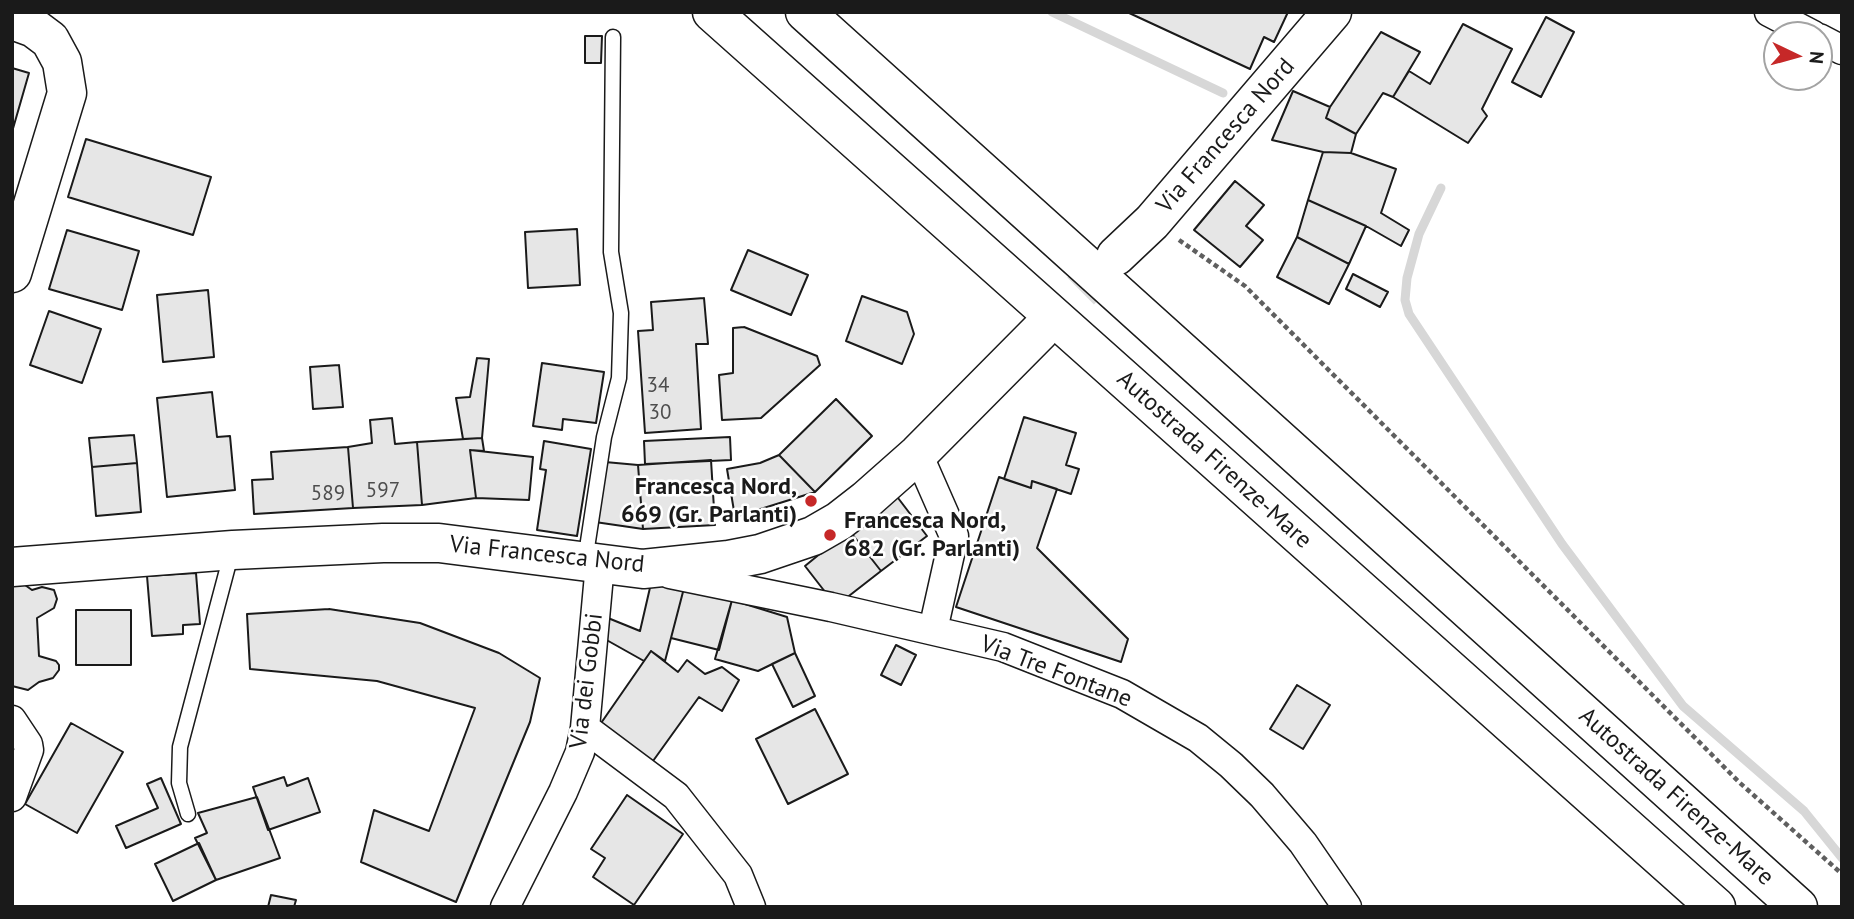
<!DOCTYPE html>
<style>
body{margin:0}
#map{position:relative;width:1854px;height:919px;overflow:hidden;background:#fff;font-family:"PT Sans",sans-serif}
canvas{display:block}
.frame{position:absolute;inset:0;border:14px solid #1a1a1a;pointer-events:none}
.north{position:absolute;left:1763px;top:21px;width:70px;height:70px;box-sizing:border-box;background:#fff;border:2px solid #a3a3a3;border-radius:50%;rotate:95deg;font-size:19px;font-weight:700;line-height:28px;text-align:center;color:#1a1a1a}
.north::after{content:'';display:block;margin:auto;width:24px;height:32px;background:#c62828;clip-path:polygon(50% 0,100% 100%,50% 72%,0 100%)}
</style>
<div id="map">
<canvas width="1854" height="919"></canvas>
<div class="frame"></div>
<div class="north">N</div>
</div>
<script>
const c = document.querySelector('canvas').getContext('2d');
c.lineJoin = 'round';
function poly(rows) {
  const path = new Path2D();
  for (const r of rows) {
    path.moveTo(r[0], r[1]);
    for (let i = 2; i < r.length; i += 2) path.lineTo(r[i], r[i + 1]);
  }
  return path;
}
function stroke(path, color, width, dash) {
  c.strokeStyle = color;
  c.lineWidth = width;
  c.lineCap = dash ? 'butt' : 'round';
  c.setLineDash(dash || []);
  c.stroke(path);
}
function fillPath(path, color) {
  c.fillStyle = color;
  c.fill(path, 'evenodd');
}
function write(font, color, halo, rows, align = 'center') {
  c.font = font + ' "PT Sans",sans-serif';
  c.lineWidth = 5;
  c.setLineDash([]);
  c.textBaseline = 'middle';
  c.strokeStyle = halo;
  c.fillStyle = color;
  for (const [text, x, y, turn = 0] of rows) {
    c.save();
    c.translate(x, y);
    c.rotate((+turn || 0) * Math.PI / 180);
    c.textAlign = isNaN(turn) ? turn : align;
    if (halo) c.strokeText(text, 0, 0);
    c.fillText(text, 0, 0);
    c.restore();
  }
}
const stream = poly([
 [1052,12,1223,93],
 [1441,188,1419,234,1407,278,1405,300,1409,314,1562,544,1683,706,1804,811,1842,858]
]);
const building = poly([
 [1127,12,1288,12,1274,42,1264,37,1250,69,1127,12],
 [1546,17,1574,32,1541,97,1512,82,1546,17],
 [1463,24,1512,49,1482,109,1487,116,1468,143,1393,97,1409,71,1430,84,1463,24],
 [1381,32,1420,52,1393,97,1383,93,1356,134,1326,118,1330,107,1381,32],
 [585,36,602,36,601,63,585,63,585,36],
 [12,68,29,73,12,132,12,68],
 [1293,91,1330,107,1326,118,1356,134,1351,153,1323,152,1272,140,1293,91],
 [86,139,211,177,193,235,68,197,86,139],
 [1323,152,1351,153,1396,169,1381,213,1409,230,1401,246,1366,226,1308,200,1323,152],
 [1235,181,1264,205,1246,226,1263,240,1240,267,1194,230,1235,181],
 [1308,200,1366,226,1349,264,1297,237,1308,200],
 [577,229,580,285,528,288,525,232,577,229],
 [67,230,139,251,122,310,49,289,67,230],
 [1297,237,1349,264,1329,304,1277,277,1297,237],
 [748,250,808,275,791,315,731,290,748,250],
 [1353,274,1388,292,1380,307,1346,289,1353,274],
 [208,290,214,357,163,362,157,295,208,290],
 [862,296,907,312,914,334,902,364,846,341,862,296],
 [704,298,708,344,696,344,701,429,645,433,638,331,653,330,651,302,704,298],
 [49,311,101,329,82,383,30,365,49,311],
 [744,327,817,356,820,365,761,418,722,420,719,375,733,373,733,328,744,327],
 [477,358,489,359,482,438,463,439,456,398,470,397,477,358],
 [542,363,604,372,596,423,563,419,562,430,533,426,542,363],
 [339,365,343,407,313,409,310,367,339,365],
 [212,392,217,437,230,436,235,490,167,497,157,398,212,392],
 [836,399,872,436,815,492,779,455,836,399],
 [1024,417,1076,433,1066,465,1079,469,1071,494,1032,481,1031,488,1004,479,1024,417],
 [392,418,395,444,417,442,422,505,353,508,348,447,372,443,370,420,392,418],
 [134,435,137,463,92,467,89,438,134,435],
 [730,437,731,460,645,464,644,441,730,437],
 [482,438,484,451,470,450,476,498,422,505,417,442,482,438],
 [544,441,591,449,577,536,537,530,546,470,540,469,544,441],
 [348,447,353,508,254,514,252,480,273,479,271,452,348,447],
 [470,450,533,457,529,500,476,498,470,450],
 [779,455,815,492,735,517,727,469,760,463,779,455],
 [711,460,715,525,643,529,638,465,711,460],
 [605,462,638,465,643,529,595,522,605,462],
 [137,463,141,512,96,516,92,467,137,463],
 [999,477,1031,488,1032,481,1057,489,1037,548,1128,639,1121,662,956,607,999,477],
 [895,494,927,536,881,571,849,530,895,494],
 [849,530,881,571,836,606,805,566,849,530],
 [196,573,200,624,183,625,183,634,152,636,147,576,196,573],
 [652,579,684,588,665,661,651,651,644,661,603,638,608,618,640,631,652,579],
 [12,584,25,585,32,590,42,587,54,590,57,599,54,608,37,618,39,656,56,661,59,665,59,670,53,678,39,682,28,690,12,686,12,584],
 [684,588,732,600,719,650,671,638,684,588],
 [732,600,787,617,795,653,758,671,715,659,732,600],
 [329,609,420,623,499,653,540,678,530,722,456,902,361,862,374,810,429,831,475,708,377,681,250,669,247,614,329,609],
 [76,610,131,610,131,665,76,665,76,610],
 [896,645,916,655,901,685,881,675,896,645],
 [651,651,678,672,687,660,705,674,722,667,739,680,722,711,699,697,653,761,599,726,651,651],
 [795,653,815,696,793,707,772,664,795,653],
 [1297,685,1330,705,1303,749,1270,729,1297,685],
 [815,709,848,774,788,804,756,739,815,709],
 [71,723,123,752,77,833,25,804,71,723],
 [284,777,287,786,308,778,320,812,268,830,253,787,284,777],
 [161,778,181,824,126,848,116,826,158,808,147,784,161,778],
 [627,795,683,834,634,905,593,877,605,858,591,849,627,795],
 [257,797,280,858,216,880,195,838,207,833,198,813,257,797],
 [199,843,216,880,173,901,155,864,199,843],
 [271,895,296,900,294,907,268,907,271,895]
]);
const secondaryTunnel = poly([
 [1040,331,1116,256]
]);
const path = poly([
 [1179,240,1245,286,1740,783,1842,874]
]);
const service = poly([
 [585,561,604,437,619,378,621,313,611,252,613,37],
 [188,814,179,783,180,747,232,551]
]);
const minor = poly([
 [1769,12,1813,35],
 [1819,38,1842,50],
 [918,454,954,536,933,630],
 [670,574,831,607,1003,647,1122,694,1198,738,1231,765,1262,795,1303,843,1347,907],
 [12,720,28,744,29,750,12,797],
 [585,728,676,796,738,875,751,907],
 [505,907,563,792,580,752,585,728,600,564]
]);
const secondary = poly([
 [12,20,34,28,50,40,62,62,67,93,12,273],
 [1116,256,1152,222,1332,12],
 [12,567,233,550,383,543,439,543,643,569,729,560,760,554,813,536,839,521,866,500,918,454,1040,331]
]);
const motorway = poly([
 [712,12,1716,907],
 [805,12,1798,907]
]);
const markers = [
 [811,501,7,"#c62828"],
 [830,535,7,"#c62828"]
];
const numberNames = [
 ["34",658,386],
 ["30",660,413],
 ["597",383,491],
 ["589",328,494]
];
const streetNames = [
 ["Via Francesca Nord",1226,136,-49],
 ["Autostrada Firenze-Mare",1214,460,42],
 ["Via Francesca Nord",547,555,6],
 ["Via Tre Fontane",1056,672,21],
 ["Via dei Gobbi",587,681,-83],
 ["Autostrada Firenze-Mare",1676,797,42]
];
const poiNames = [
 ["Francesca Nord,",797,487],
 ["669 (Gr. Parlanti)",797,515],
 ["Francesca Nord,",844,521,"left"],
 ["682 (Gr. Parlanti)",844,549,"left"]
];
stroke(stream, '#d7d7d7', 9);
fillPath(building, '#e6e6e6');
stroke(building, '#1a1a1a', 2);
stroke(secondaryTunnel, '#ddd', 38, [38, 19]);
stroke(service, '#1a1a1a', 17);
stroke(minor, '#1a1a1a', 31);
stroke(secondary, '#1a1a1a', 41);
stroke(motorway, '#1a1a1a', 41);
stroke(path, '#5f5f5f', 4.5, [5, 3.5]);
stroke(service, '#fff', 14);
stroke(minor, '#fff', 28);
stroke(secondary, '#fff', 38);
stroke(motorway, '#fff', 38);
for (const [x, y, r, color] of markers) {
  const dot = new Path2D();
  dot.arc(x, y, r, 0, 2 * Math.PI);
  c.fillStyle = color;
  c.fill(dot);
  stroke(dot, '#fff', 2.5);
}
write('21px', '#4d4d4d', null, numberNames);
write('24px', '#1a1a1a', '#fff', streetNames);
write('bold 24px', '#1a1a1a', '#fff', poiNames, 'right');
</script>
